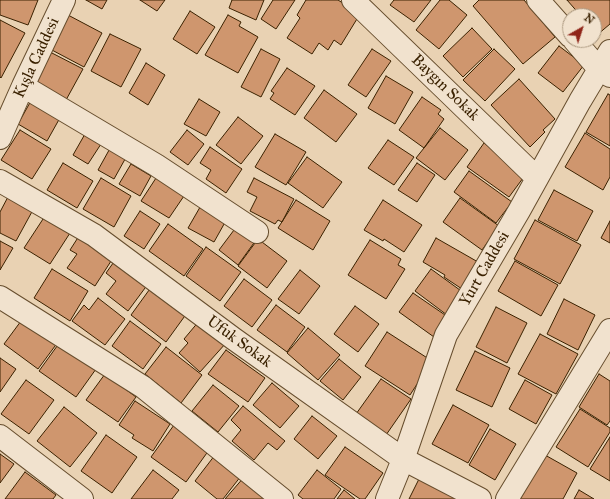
<!DOCTYPE html>
<meta charset="utf-8">
<style>
body{margin:0}
#map{position:relative;width:610px;height:499px;overflow:hidden;background:#e9d2b3;font-family:"IM FELL Great Primer",serif}
canvas{display:block}
.north{position:absolute;left:562px;top:8px;width:40px;height:40px;box-sizing:border-box;background:#f1e2ce;border:1px solid #a8957c;border-radius:50%;rotate:39deg;font-size:11px;font-weight:700;line-height:16px;text-align:center;color:#3a2100}
.north::after{content:'';display:block;margin:auto;width:14px;height:18px;background:#8f2418;clip-path:polygon(50% 0,100% 100%,50% 72%,0 100%)}
</style>
<div id="map">
<canvas width="610" height="499"></canvas>
<div class="north">N</div>
</div>
<script>
const c = document.querySelector('canvas').getContext('2d');
c.lineJoin = 'round';
function fillPath(path, color) {
  c.fillStyle = color;
  c.fill(path, 'evenodd');
}
function poly(rows) {
  const path = new Path2D();
  for (const r of rows) {
    path.moveTo(r[0], r[1]);
    for (let i = 2; i < r.length; i += 2) path.lineTo(r[i], r[i + 1]);
  }
  return path;
}
function stroke(path, color, width, dash) {
  c.strokeStyle = color;
  c.lineWidth = width;
  c.lineCap = dash ? 'butt' : 'round';
  c.setLineDash(dash || []);
  c.stroke(path);
}
function write(font, color, halo, rows, align = 'center') {
  c.font = font + ' "IM FELL Great Primer",serif';
  c.lineWidth = 3.5;
  c.setLineDash([]);
  c.textBaseline = 'middle';
  c.strokeStyle = halo;
  c.fillStyle = color;
  for (const [text, x, y, turn = 0] of rows) {
    c.save();
    c.translate(x, y);
    c.rotate((+turn || 0) * Math.PI / 180);
    c.textAlign = isNaN(turn) ? turn : align;
    if (halo) c.strokeText(text, 0, 0);
    c.fillText(text, 0, 0);
    c.restore();
  }
}
const building = poly([
 [0,0,38,0,28,25,0,15,0,0],
 [86,0,107,0,102,9,86,0],
 [140,0,165,0,157,11,140,0],
 [232,0,264,0,256,20,229,8,232,0],
 [273,0,295,0,276,29,261,19,273,0],
 [306,0,338,0,360,14,341,45,334,40,328,50,319,43,312,54,287,38,300,18,297,15,306,0],
 [394,0,431,0,414,22,390,5,394,0],
 [440,0,449,0,467,15,439,49,416,30,440,0],
 [479,0,524,0,555,37,523,64,473,6,479,0],
 [567,0,610,0,610,24,597,35,594,32,594,16,581,16,567,0],
 [190,11,215,27,197,54,173,39,190,11],
 [68,15,102,33,84,67,50,49,68,15],
 [228,15,241,22,239,26,258,37,238,73,205,55,228,15],
 [0,20,25,33,1,78,0,77,0,20],
 [472,28,492,49,463,77,443,56,472,28],
 [110,34,141,49,121,87,91,71,110,34],
 [559,46,584,65,563,92,538,73,559,46],
 [261,49,280,59,261,97,241,87,261,49],
 [372,49,391,61,366,97,348,85,372,49],
 [494,49,515,69,485,101,463,80,494,49],
 [50,52,83,69,66,100,34,82,50,52],
 [146,63,165,75,148,105,129,93,146,63],
 [287,68,315,86,295,115,270,99,274,93,271,91,287,68],
 [386,76,413,92,395,124,368,108,386,76],
 [519,79,555,119,543,130,545,132,530,147,491,105,519,79],
 [324,90,357,114,336,142,304,118,324,90],
 [608,94,610,95,610,146,586,132,608,94],
 [422,97,441,110,438,114,444,119,424,148,399,130,422,97],
 [32,99,61,116,47,141,18,124,32,99],
 [199,99,220,112,206,136,184,124,199,99],
 [238,117,263,136,241,164,216,145,238,117],
 [440,128,468,150,445,180,416,158,440,128],
 [20,130,51,149,32,179,1,160,20,130],
 [187,130,204,144,188,165,170,152,187,130],
 [585,133,610,149,610,177,603,190,565,167,585,133],
 [85,134,101,144,88,164,73,155,85,134],
 [275,134,306,152,286,185,255,167,275,134],
 [388,140,414,157,394,185,368,168,388,140],
 [113,143,129,152,114,179,98,170,113,143],
 [484,143,526,174,509,197,467,167,484,143],
 [210,147,242,169,226,193,206,179,211,170,200,163,210,147],
 [307,157,342,182,323,208,288,183,307,157],
 [63,163,93,181,77,208,47,190,63,163],
 [417,163,435,175,417,202,398,190,417,163],
 [131,164,151,176,140,196,119,184,131,164],
 [469,171,512,202,496,223,454,192,469,171],
 [158,175,186,193,169,218,141,201,158,175],
 [101,178,131,196,114,227,83,209,101,178],
 [254,178,294,199,282,222,278,220,275,224,250,211,257,197,247,192,254,178],
 [554,190,593,211,577,241,538,220,554,190],
 [9,195,34,208,16,241,0,233,0,212,9,195],
 [460,198,499,226,482,250,443,222,460,198],
 [296,200,330,221,313,250,278,228,296,200],
 [383,200,422,225,404,252,384,239,383,241,364,230,383,200],
 [203,202,228,217,214,242,188,228,203,202],
 [140,211,160,224,144,249,124,236,140,211],
 [45,216,70,233,50,264,24,248,45,216],
 [535,220,581,245,560,284,514,259,535,220],
 [610,221,610,243,601,238,610,221],
 [168,224,203,249,184,276,149,251,168,224],
 [237,226,256,240,238,265,219,250,237,226],
 [79,236,113,258,95,286,67,268,77,254,70,250,79,236],
 [436,238,478,262,462,289,444,277,445,275,423,262,436,238],
 [258,239,287,261,267,288,238,266,258,239],
 [370,240,401,259,398,265,405,269,386,299,348,275,370,240],
 [0,241,13,248,0,270,0,241],
 [206,247,241,272,220,301,186,276,206,247],
 [116,259,148,284,128,311,106,294,116,281,106,273,116,259],
 [515,261,558,285,541,316,498,291,515,261],
 [52,269,88,291,70,321,34,298,52,269],
 [431,269,464,293,447,315,415,291,431,269],
 [300,270,320,286,299,314,278,299,300,270],
 [244,279,272,300,252,327,224,306,244,279],
 [152,286,187,313,166,342,131,315,152,286],
 [413,293,448,317,434,337,399,312,413,293],
 [98,298,125,319,105,345,72,321,84,305,89,310,98,298],
 [564,299,595,315,578,350,547,334,564,299],
 [276,305,305,327,287,352,257,330,276,305],
 [355,306,379,324,358,352,334,334,355,306],
 [496,307,527,323,507,363,476,347,496,307],
 [24,317,58,342,38,369,4,344,24,317],
 [200,320,226,343,200,372,179,353,188,343,184,339,200,320],
 [130,321,161,344,143,369,112,346,130,321],
 [308,328,340,355,318,380,287,353,308,328],
 [387,332,432,361,410,395,365,366,387,332],
 [540,334,578,354,556,394,518,374,540,334],
 [60,342,96,369,76,397,39,371,60,342],
 [166,347,202,375,181,403,145,374,166,347],
 [226,350,265,378,248,402,208,374,226,350],
 [475,351,510,368,492,407,456,390,475,351],
 [0,358,16,369,0,392,0,358],
 [339,359,361,377,343,400,320,381,339,359],
 [105,374,136,397,118,422,86,400,105,374],
 [599,374,610,381,610,421,607,425,579,407,599,374],
 [381,379,411,399,386,435,356,414,381,379],
 [26,380,54,400,29,434,1,414,26,380],
 [525,380,552,395,536,424,509,409,525,380],
 [272,383,299,406,280,428,253,405,272,383],
 [213,385,239,406,218,432,192,411,213,385],
 [135,401,170,424,153,451,132,438,134,435,119,425,135,401],
 [453,405,489,425,468,463,432,444,453,405],
 [243,406,285,441,277,450,268,443,254,460,232,441,241,430,231,420,243,406],
 [64,407,97,433,70,467,37,441,64,407],
 [580,409,610,428,610,432,588,467,556,447,580,409],
 [312,416,337,436,318,459,294,439,312,416],
 [174,425,209,450,186,482,151,457,174,425],
 [490,429,516,444,495,480,469,465,490,429],
 [106,435,137,457,112,493,81,471,106,435],
 [610,437,610,481,590,469,610,437],
 [345,447,383,473,365,499,360,499,325,475,345,447],
 [0,454,14,464,0,483,0,454],
 [215,455,241,476,223,499,217,499,195,481,215,455],
 [545,455,577,473,563,499,520,499,545,455],
 [153,470,179,490,172,499,131,499,153,470],
 [317,470,341,489,334,499,303,499,298,495,317,470],
 [25,472,56,495,53,499,5,499,25,472],
 [421,475,457,494,455,499,409,499,421,475],
 [245,476,271,499,225,499,245,476],
 [344,490,355,499,337,499,344,490],
 [579,490,594,499,574,499,579,490]
]);
const street = poly([
 [353,0,537,178],
 [538,0,570,36],
 [574,40,599,69,610,76],
 [23,86,156,165,257,232],
 [0,138,23,86,64,0],
 [0,181,94,235,234,339,403,459,480,499],
 [0,297,143,387,282,499],
 [0,436,82,499],
 [387,499,404,457,446,335,519,211,580,101,610,51],
 [507,499,610,330]
]);
const streetNames = [
 ["Kışla Caddesi",37,58,-65],
 ["Baygın Sokak",445,88,44],
 ["Yurt Caddesi",485,269,-60],
 ["Ufuk Sokak",239,342,36]
];
fillPath(building, '#cf966e');
stroke(building, '#3a2100', 1);
stroke(street, '#664d2d', 24);
stroke(street, '#f1e2ce', 22);
write('16px', '#3a2100', '#f1e2ce', streetNames);
</script>
